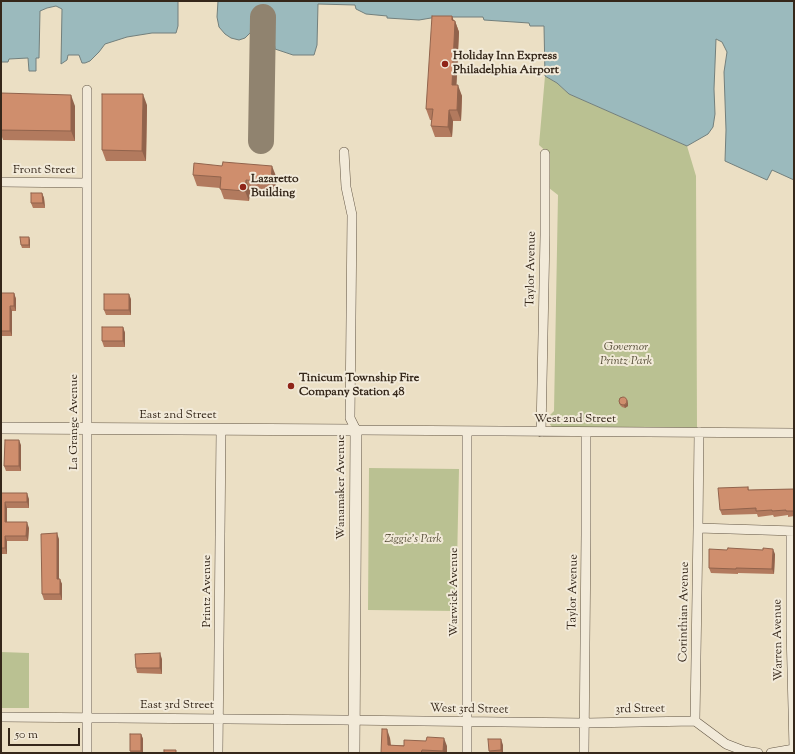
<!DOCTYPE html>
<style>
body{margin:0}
#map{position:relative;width:795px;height:754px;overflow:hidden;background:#ebdfc4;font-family:"Sorts Mill Goudy",serif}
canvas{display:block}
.frame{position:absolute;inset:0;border:2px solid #35271a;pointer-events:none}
.scale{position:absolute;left:8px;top:728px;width:72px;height:18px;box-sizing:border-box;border:2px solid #35271a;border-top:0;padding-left:5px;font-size:12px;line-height:14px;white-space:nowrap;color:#35271a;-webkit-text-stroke:3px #f2ead9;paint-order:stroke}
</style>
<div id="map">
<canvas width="795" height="754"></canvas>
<div class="frame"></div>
<div class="scale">50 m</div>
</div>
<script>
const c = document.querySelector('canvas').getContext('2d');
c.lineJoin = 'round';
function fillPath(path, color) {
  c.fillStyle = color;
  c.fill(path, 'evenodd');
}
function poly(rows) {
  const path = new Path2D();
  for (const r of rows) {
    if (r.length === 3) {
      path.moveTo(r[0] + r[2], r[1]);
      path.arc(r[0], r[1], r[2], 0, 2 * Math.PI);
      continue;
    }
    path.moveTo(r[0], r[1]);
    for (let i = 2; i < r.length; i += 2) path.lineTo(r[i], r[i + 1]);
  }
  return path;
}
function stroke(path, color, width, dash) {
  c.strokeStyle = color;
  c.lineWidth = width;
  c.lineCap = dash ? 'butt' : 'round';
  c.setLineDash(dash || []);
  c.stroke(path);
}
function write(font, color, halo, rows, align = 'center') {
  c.font = font + ' "Sorts Mill Goudy",serif';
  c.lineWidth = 4;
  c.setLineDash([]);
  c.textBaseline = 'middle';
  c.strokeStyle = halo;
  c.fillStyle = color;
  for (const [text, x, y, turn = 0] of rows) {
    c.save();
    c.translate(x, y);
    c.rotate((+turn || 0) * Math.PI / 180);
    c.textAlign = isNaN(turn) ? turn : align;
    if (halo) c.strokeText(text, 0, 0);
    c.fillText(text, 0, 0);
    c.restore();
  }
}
const green = poly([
 [545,76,557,83,569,94,687,146,696,176,697,429,557,428,552,427,549,423,547,418,554,411,558,195,549,188,550,157,548,153,539,145],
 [369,468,459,469,456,611,368,610],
 [1,652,29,653,29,708,1,708]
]);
const water = poly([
 [1,1,178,1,178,26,176,33,152,33,127,37,105,44,99,52,90,61,85,63,82,63,79,55,68,55,67,60,61,64,62,9,56,6,47,8,40,11,39,58,36,58,36,71,29,71,28,58,9,59,8,62,2,62,1,61,1,1],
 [218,1,794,1,794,180,772,170,767,180,725,161,726,130,724,72,727,52,722,42,716,39,714,89,715,114,713,127,708,134,687,146,569,94,557,83,545,76,544,26,530,26,529,23,484,20,483,17,437,17,419,20,387,18,387,16,366,14,356,9,355,5,318,4,317,45,314,55,293,55,275,49,272,27,268,20,263,17,259,19,252,31,245,38,239,40,231,38,225,34,219,27,217,17,218,1]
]);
const taxiway = poly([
 [261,141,263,17]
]);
const minor = poly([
 [87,90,87,753],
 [344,152,346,187,352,215,350,418,356,430,794,433],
 [1,182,87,183],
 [541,432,545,235,545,154],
 [698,528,794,531],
 [791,531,791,629,794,749],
 [1,717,342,720,585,723,695,721],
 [695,721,698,528,699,432],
 [695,721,726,744,744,751,758,753],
 [218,753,221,429],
 [467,753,467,431],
 [584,753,586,534,586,432],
 [771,753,794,749]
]);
const tertiary = poly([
 [1,428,356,430,354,753]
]);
const wall = poly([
 [452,16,454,21,455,21,459,32,456,85,462,96,461,121,453,121,452,137,435,137,431,126,432,120,430,120,426,109],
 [1,93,75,106,75,141,3,140,1,134],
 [147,105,146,161,106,161,102,150],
 [193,175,276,176,275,192,250,191,249,201,224,199,220,188,197,186],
 [42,193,44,198,45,208,33,208,31,203],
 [30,240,30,248,22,248,21,245],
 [1,293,14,293,16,299,16,311,12,311,12,336,1,336],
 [131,299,131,315,106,315,104,310],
 [123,327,125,333,125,347,104,347,102,341],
 [619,402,628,403,628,406,625,408,622,407,620,405],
 [21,445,21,471,6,471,4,466],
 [748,487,749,490,794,489,794,516,788,517,788,515,774,517,773,515,758,517,757,514,722,515,720,510],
 [1,493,29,499,29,508,7,508,7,522,29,528,28,541,7,541,7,554,1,554],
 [59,539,59,579,62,584,62,600,44,600,42,594],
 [775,554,774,574,738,573,738,574,711,573,709,568],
 [162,659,162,674,137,673,136,668],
 [141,734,143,739,143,753,131,753,130,751],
 [390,738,391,745,447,746,447,753,381,753],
 [503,745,503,753,490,753,489,751]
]);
const shadedWall = poly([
 [452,16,455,25,455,21,459,32,456,96,452,85],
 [458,85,462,96,461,121,457,110],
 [143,94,147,105,146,161,142,151],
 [71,95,75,106,75,141,71,131],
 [449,110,453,121,452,137,448,127],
 [272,166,276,176,275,192,271,182],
 [246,180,250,191,249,201,245,191],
 [42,193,44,198,45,208,43,203],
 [29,237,30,240,30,248,29,245],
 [14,293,16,299,16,311,14,306],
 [129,294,131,299,131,315,129,310],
 [10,306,12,311,12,336,10,331],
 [123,327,125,333,125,347,123,341],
 [627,400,628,403,628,406,625,408,624,405],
 [19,440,21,445,21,471,19,466],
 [27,493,29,499,29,508,27,502],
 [5,502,7,508,7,528,5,522],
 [27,522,29,528,28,541,26,536],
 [57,533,59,539,59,584,57,579],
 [5,536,7,541,7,554,5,548],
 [773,549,775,554,774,574,772,569],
 [60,579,62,584,62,600,60,594],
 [160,653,162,659,162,674,160,668],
 [387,729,390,738,391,753,388,745],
 [141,734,143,739,143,753,142,753,141,751],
 [444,738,447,746,447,753,444,753,443,751],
 [501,739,503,745,503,753,502,753,501,750]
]);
const building = poly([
 [432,16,452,16,452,20,455,21,452,85,458,85,457,110,449,110,448,127,431,126,433,109,426,109,432,16],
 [1,93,71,95,71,131,1,130,1,93],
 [102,94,143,94,142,151,102,150,102,94],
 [223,162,272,166,271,182,246,180,245,191,220,189,221,177,193,175,194,163,222,166,223,162],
 [31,193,42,193,43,203,31,203,31,193],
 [20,237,29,237,29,245,21,245,20,237],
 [1,293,14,293,14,306,10,306,10,331,1,331,1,293],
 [104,294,129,294,129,310,104,310,104,294],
 [102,327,123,327,123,341,102,341,102,327],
 [623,401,4],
 [5,440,19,440,19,466,4,466,5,440],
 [748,487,748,490,794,489,794,511,786,511,786,510,772,511,772,510,756,511,756,508,720,510,718,488,748,487],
 [1,493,27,493,27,502,5,502,5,522,27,522,26,536,5,536,5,548,1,548,1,493],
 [57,533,57,579,60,579,60,594,42,594,41,534,57,533],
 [728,548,763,550,763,548,773,549,772,569,736,568,736,569,709,568,709,549,727,550,728,548],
 [160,653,160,668,136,668,135,654,160,653],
 [382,729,387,729,388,745,404,746,404,740,426,741,427,737,444,738,443,751,422,750,421,753,381,753,382,729],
 [130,734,141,734,141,751,130,751,130,734],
 [488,739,501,739,501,750,489,751,488,739],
 [164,750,176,750,176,753,164,753,164,750]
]);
const markers = [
 [445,64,4,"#8f2418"],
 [243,187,4,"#8f2418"],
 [291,386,4,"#8f2418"]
];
const poiNames = [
 ["Holiday Inn Express",453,57],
 ["Philadelphia Airport",453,71],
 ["Lazaretto",251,180],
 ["Building",251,194],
 ["Tinicum Township Fire",299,379],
 ["Company Station 48",299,393]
];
const streetNames = [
 ["Front Street",44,171],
 ["Taylor Avenue",532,269,-89],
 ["East 2nd Street",178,416],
 ["West 2nd Street",575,420],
 ["La Grange Avenue",75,422,-90],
 ["Wanamaker Avenue",342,487,-90],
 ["Printz Avenue",208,591,-90],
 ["Warwick Avenue",455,592,-90],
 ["Taylor Avenue",574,592,-89],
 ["Corinthian Avenue",685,612,-89],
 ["Warren Avenue",779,640,-91],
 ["East 3rd Street",177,706],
 ["West 3rd Street",469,710,1],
 ["3rd Street",640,710,-1]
];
const parkNames = [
 ["Governor",626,348],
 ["Printz Park",626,362],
 ["Ziggie's Park",413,540]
];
fillPath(green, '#bac192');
fillPath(water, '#9bbabd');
stroke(water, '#727f7c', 1);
stroke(taxiway, '#90836f', 26);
stroke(minor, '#625544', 10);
stroke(tertiary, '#625544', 12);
stroke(minor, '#f2ead9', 9);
stroke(tertiary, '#f2ead9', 11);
fillPath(wall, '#b27a5e');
fillPath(shadedWall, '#91634c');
fillPath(building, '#cf8e6d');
stroke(building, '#91634c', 1);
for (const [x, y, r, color] of markers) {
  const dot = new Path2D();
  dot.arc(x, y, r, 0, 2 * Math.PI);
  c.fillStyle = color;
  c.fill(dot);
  stroke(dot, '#f2ead9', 1.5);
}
write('bold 12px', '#35271a', '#f2ead9', poiNames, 'left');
write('12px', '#35271a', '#f2ead9', streetNames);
write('italic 12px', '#564e38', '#f2ead9', parkNames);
</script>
